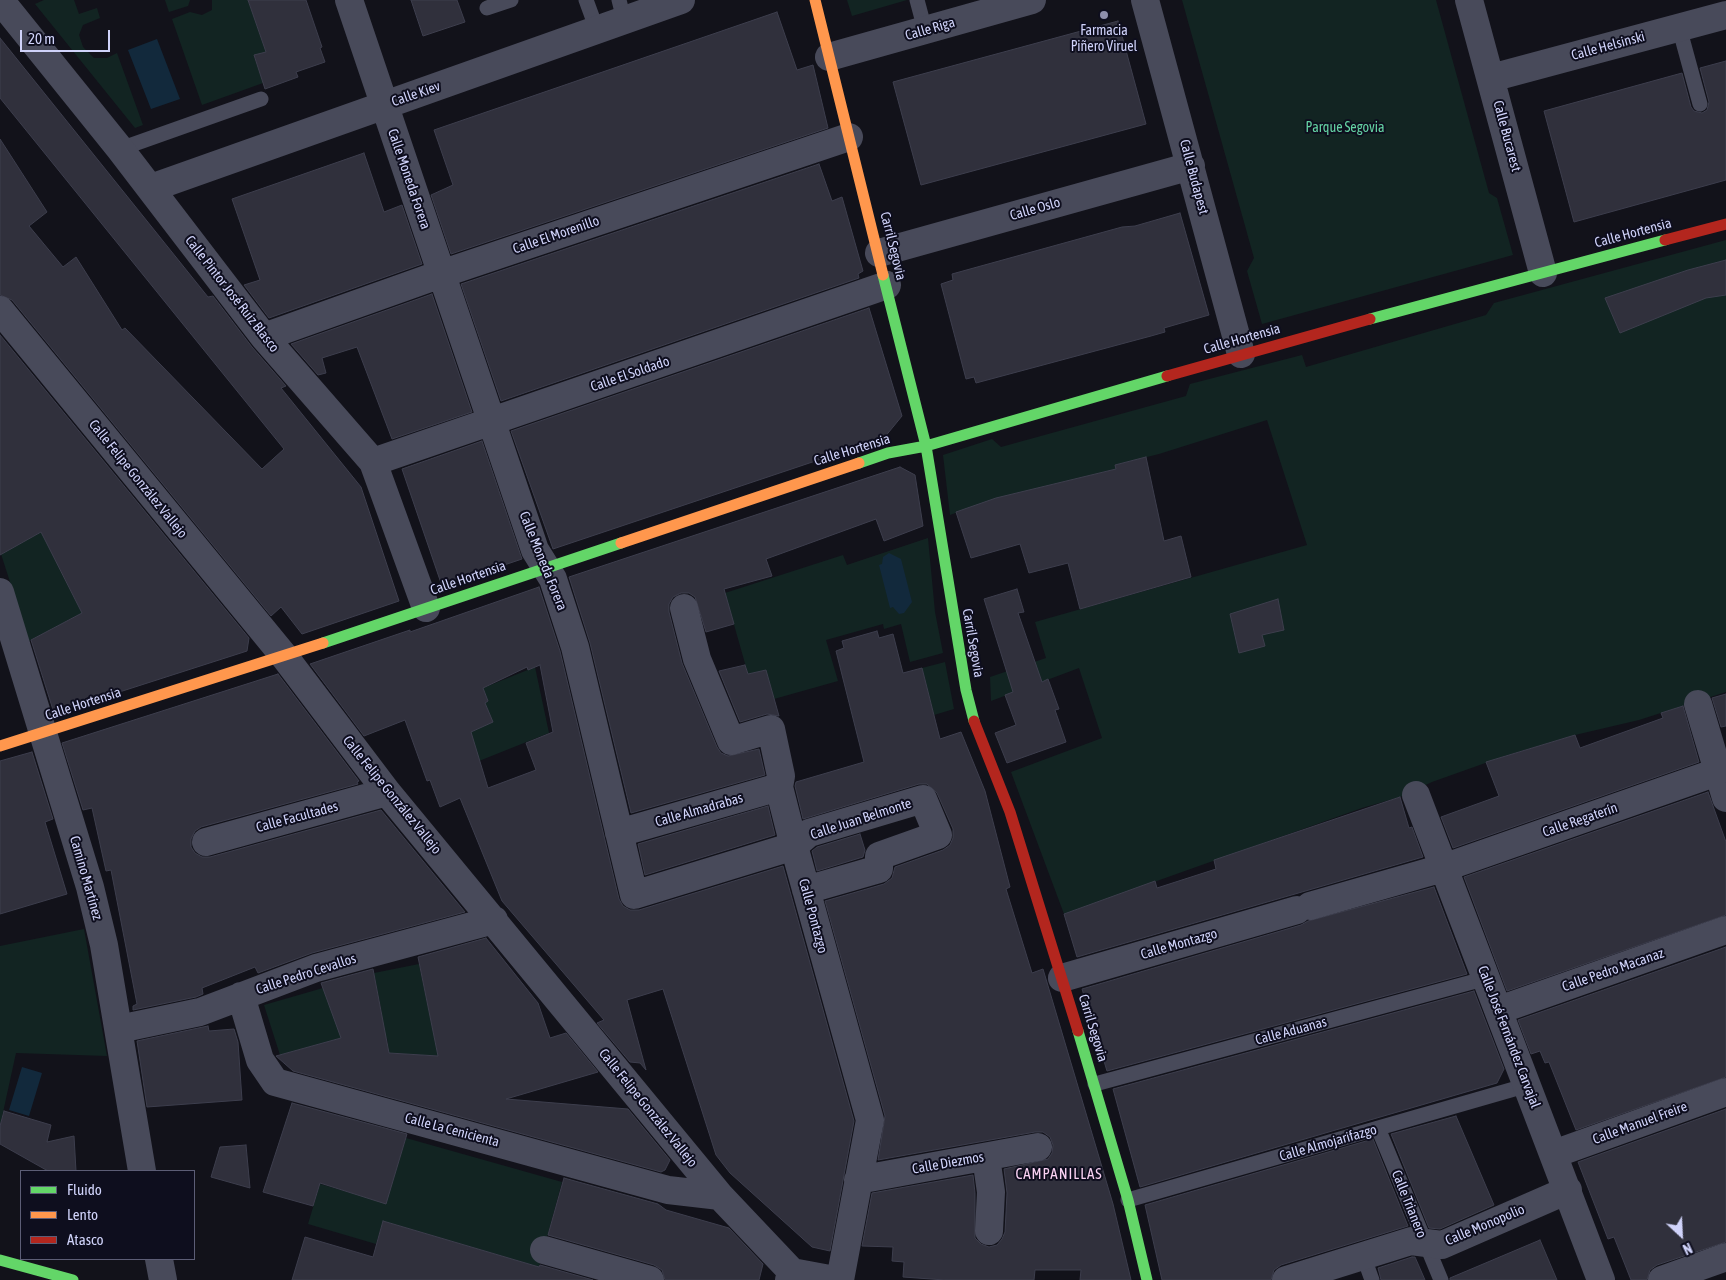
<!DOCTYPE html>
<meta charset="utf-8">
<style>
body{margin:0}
#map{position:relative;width:1726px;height:1280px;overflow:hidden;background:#12121a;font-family:"Asap Condensed",sans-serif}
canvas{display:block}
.legend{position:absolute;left:20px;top:1170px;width:175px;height:90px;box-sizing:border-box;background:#0e0e1e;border:1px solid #5c5d76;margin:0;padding:6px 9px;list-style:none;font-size:15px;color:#d0d3fa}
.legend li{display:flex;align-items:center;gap:10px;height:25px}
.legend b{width:25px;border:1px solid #5c5d76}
.north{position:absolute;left:1656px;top:1210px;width:50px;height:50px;-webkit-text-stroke:4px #0e0e1e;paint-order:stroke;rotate:155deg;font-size:14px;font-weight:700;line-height:20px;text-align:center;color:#d0d3fa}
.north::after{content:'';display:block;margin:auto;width:18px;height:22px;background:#d0d3fa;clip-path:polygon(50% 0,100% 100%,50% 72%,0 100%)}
.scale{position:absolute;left:20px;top:30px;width:90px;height:22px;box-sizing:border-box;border:2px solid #d0d3fa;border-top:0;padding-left:6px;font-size:15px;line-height:18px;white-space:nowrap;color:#d0d3fa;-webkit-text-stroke:4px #0e0e1e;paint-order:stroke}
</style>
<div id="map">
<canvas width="1726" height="1280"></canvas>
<ul class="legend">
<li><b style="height:6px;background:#63d668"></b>Fluido</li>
<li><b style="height:6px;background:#ff974d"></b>Lento</li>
<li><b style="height:6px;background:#b3261e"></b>Atasco</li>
</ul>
<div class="north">N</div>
<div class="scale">20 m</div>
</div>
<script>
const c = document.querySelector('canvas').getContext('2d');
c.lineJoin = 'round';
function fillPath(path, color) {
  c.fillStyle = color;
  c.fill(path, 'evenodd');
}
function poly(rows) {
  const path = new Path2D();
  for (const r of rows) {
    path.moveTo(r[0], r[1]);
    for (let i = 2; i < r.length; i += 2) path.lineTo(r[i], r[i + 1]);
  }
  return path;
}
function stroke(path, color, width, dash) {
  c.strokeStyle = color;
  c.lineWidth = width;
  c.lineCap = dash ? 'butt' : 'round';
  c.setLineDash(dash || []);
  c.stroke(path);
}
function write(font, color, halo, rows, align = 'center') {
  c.font = font + ' "Asap Condensed",sans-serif';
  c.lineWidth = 4;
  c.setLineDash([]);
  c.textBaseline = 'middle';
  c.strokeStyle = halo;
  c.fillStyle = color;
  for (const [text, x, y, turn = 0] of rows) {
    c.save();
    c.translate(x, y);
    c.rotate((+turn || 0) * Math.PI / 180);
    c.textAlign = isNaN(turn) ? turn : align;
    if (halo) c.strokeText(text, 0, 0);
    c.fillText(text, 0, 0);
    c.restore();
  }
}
const green = poly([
 [44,0,74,0,79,14,97,8,100,18,83,25,79,35,83,47,94,58,107,58,117,53,143,125,135,128,35,4],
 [165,0,190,0,188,6,169,12],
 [212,0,248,0,266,52,254,56,263,83,202,105,172,19,190,12,202,15,212,10],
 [847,0,907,0,852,16],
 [1182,0,1436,0,1489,193,1497,198,1513,255,1262,324,1247,271,1254,258],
 [1726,240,1726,692,1639,720,1575,735,1505,756,1432,782,1400,797,1362,808,1064,914,1011,772,1102,738,1079,668,991,701,990,677,1046,658,1035,622,1307,545,1267,420,1159,454,1115,465,1116,469,995,499,950,515,943,455,992,439,1001,447,1186,396,1190,384,1302,355,1306,367,1486,315,1494,303],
 [41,532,82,613,29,641,1,554],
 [928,538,935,612,943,653,910,662,901,624,884,629,883,624,826,640,838,681,774,699,766,670,748,674,725,593,843,555,847,565],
 [945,662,954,709,934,715,922,668],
 [535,667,549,733,469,765,458,738,491,718,485,703,488,701,483,688],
 [84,929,107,1056,16,1053,0,1126,0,946],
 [419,964,438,1056,389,1053,387,1038,359,1037,341,1038,280,1055,264,1005,323,988,338,1029,382,1014,374,973],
 [406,1138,562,1182,539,1267,383,1221,376,1244,308,1224,320,1184,386,1203]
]);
const water = poly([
 [157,39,180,99,151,109,128,50],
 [889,553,901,559,912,602,904,613,899,614,893,607,890,608,879,565,882,564,883,557],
 [22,1067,42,1073,29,1116,9,1110]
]);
const building = poly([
 [248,0,306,0,322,47,320,48,325,62,296,72,298,77,265,89,254,55,266,52,248,0],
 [411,0,457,0,465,22,423,36,411,0],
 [777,12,797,70,813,65,828,128,451,254,431,195,453,185,434,130,777,12],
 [1118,21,1146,124,921,185,893,82,1118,21],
 [0,38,208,297,213,296,252,347,286,386,281,388,361,487,399,601,302,634,281,607,271,616,12,300,0,295,0,139,47,212,29,226,63,267,76,257,122,330,125,328,262,469,284,449,0,98,0,38],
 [1726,61,1726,180,1574,222,1544,111,1682,73,1691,107,1694,111,1702,113,1707,110,1709,102,1700,68,1726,61],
 [364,153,384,212,402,205,422,264,269,318,244,285,260,280,232,199,364,153],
 [819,164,832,201,842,197,863,271,858,274,859,278,501,401,461,284,819,164],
 [1180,213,1209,315,1164,328,1165,332,1151,336,976,383,974,377,966,379,941,284,953,280,952,274,1122,227,1135,226,1180,213],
 [1726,260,1726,295,1706,298,1620,333,1605,298,1688,270,1726,260],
 [432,294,472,412,392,439,357,347,322,358,326,373,318,375,291,344,432,294],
 [869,308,902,416,884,438,553,549,511,431,869,308],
 [0,335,249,638,247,651,54,713,31,640,82,613,41,532,0,555,0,335],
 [482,441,522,559,442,586,402,469,482,441],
 [1146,457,1164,541,1181,536,1191,577,1080,609,1068,563,1029,573,1020,544,971,558,956,512,996,498,1116,469,1115,465,1146,457],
 [900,467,915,475,923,526,884,541,876,519,766,559,772,576,724,589,734,624,706,632,695,597,689,593,681,593,673,597,669,604,669,612,682,663,717,747,721,753,728,756,759,749,765,775,631,813,590,643,569,577,900,467],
 [539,587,560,651,619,899,623,906,630,910,639,910,783,866,854,1121,830,1251,812,1247,730,1173,716,1155,663,989,627,1000,646,1070,640,1063,630,1062,597,1023,604,1020,502,901,460,798,440,807,430,780,427,781,405,720,364,736,310,664,410,630,410,632,539,587],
 [540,665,553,732,526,743,536,770,488,788,471,732,493,722,485,703,488,701,483,688,527,667,528,670,540,665],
 [1017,589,1024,612,1018,613,1042,682,1048,679,1059,709,1055,710,1066,742,1007,763,995,733,1016,725,1005,695,1013,692,984,599,1017,589],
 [1278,599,1284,630,1262,635,1265,646,1239,653,1230,614,1278,599],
 [877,631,879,638,893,634,903,673,922,668,940,739,961,732,985,791,1010,887,1006,889,1032,973,1043,969,1113,1204,1131,1280,1080,1280,1081,1270,1035,1270,1034,1280,945,1280,903,1277,904,1262,892,1261,893,1247,862,1246,872,1193,973,1175,975,1193,975,1238,981,1244,989,1247,997,1245,1002,1239,1005,1232,1007,1193,1004,1169,1048,1159,1052,1153,1053,1145,1050,1137,1043,1132,1035,1132,878,1160,885,1116,825,901,884,884,892,878,895,867,943,850,950,845,953,838,953,829,937,793,927,784,919,784,803,819,795,786,796,782,864,762,836,651,844,648,842,641,877,631],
 [745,665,748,674,766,670,779,716,767,714,740,722,719,671,745,665],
 [278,674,359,781,357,782,358,784,201,827,195,831,191,839,191,847,195,853,202,857,210,857,381,810,465,912,312,953,258,973,255,967,202,988,203,994,196,997,133,1010,133,1006,137,1004,111,870,106,871,92,808,83,810,62,743,278,674],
 [1726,694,1726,726,1721,727,1712,698,1726,694],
 [1683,706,1699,762,1453,848,1441,817,1499,796,1486,762,1575,735,1580,748,1663,718,1661,713,1683,706],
 [32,752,53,819,45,822,67,894,0,914,0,761,32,752],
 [1708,792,1726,842,1726,915,1507,991,1464,877,1708,792],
 [1400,797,1409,828,1412,827,1423,857,1077,957,1064,914,1155,881,1157,888,1216,869,1214,860,1400,797],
 [768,806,775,835,645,875,638,844,768,806],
 [860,834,865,850,863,857,817,871,812,851,817,847,860,834],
 [1434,887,1467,974,1107,1071,1082,989,1301,925,1308,921,1434,887],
 [486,938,538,1003,550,1038,566,1033,598,1072,506,1099,628,1109,670,1160,665,1170,661,1172,293,1071,276,1056,341,1038,321,983,373,969,389,1053,438,1056,418,957,486,938],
 [1726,947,1726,1077,1576,1130,1549,1062,1545,1063,1540,1051,1531,1054,1518,1020,1726,947],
 [1474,991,1504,1069,1497,1083,1140,1187,1113,1089,1474,991],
 [208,1026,209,1031,234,1029,238,1042,242,1100,147,1107,137,1041,208,1026],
 [292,1103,407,1134,386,1204,320,1183,313,1206,263,1192,292,1103],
 [1726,1109,1726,1242,1657,1265,1650,1270,1647,1280,1631,1280,1614,1237,1608,1239,1578,1162,1726,1109],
 [4,1111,51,1125,47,1142,74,1136,76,1171,48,1171,0,1144,0,1126,4,1111],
 [1456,1116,1494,1205,1440,1229,1429,1228,1391,1134,1456,1116],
 [1373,1139,1408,1226,1281,1265,1274,1270,1271,1280,1162,1280,1145,1205,1373,1139],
 [246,1145,250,1188,211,1177,220,1147,246,1145],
 [564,1178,658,1204,666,1210,729,1228,763,1264,759,1280,665,1280,662,1270,654,1265,548,1235,564,1178],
 [383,1221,539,1267,540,1265,593,1280,292,1280,305,1237,373,1257,383,1221],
 [1540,1240,1557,1280,1450,1280,1450,1278,1540,1240],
 [1412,1257,1415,1257,1425,1280,1381,1280,1378,1268,1412,1257]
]);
const lane = poly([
 [586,0,597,30],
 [619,0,624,20],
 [917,0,925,30],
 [487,8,511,0],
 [1679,27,1700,104],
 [120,149,261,99],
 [1095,1084,1487,978],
 [1378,1128,1441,1280],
 [1128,1200,1528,1085],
 [1363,1255,1372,1280]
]);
const street = poly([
 [0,0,120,149,264,337,373,462,426,608],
 [349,0,535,550,553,579,575,647,634,895,794,846,809,833,923,799,938,835,879,856,879,869,806,890],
 [1145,0,1241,354],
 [1469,0,1543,273],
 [829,57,1032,0],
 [1491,78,1726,15],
 [151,188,681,0],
 [879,253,1191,166],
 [0,310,284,656,387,792,720,1196,792,1272],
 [264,337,441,274,849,137],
 [373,462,887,285],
 [0,592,90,887,104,945,142,1171],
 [684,608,697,659,731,741,771,729,781,776,779,787,794,846,870,1120,840,1280],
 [1698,704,1726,798],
 [1416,795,1601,1280],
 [619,833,779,787],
 [206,842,387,792],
 [1310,906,1443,868,1717,772],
 [1062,978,1297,910],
 [241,996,260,1060,275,1082,668,1190,720,1196],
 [1499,1010,1726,930],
 [119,1029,200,1012,316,968,494,920],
 [1554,1154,1726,1092],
 [986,1157,991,1192,989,1231],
 [858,1180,1038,1147],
 [544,1250,650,1280],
 [159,1259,163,1280],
 [789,1280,792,1272,835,1280],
 [1286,1280,1411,1241,1442,1245,1568,1190],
 [1662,1280,1726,1257]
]);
const fast = poly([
 [883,275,926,446,966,690,974,721],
 [1370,319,1665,240],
 [859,463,888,453,926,446,1167,376],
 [323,643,621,543],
 [1078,1031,1128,1200,1147,1280],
 [0,1260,73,1280]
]);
const slow = poly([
 [815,0,883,275],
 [621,543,859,463],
 [0,746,323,643]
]);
const jam = poly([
 [1665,240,1726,224],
 [1167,376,1370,319],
 [974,721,1010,812,1078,1031]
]);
const markers = [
 [1104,15,5,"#8e8fac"]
];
const streetNames = [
 ["Calle Riga",930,29,-16],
 ["Calle Helsinski",1608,46,-15],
 ["Calle Kiev",416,94,-19],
 ["Calle Bucarest",1507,136,75],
 ["Calle Budapest",1194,177,75],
 ["Calle Moneda Forera",409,179,71],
 ["Calle Oslo",1035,209,-16],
 ["Calle Hortensia",1633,233,-15],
 ["Calle El Morenillo",556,235,-19],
 ["Carril Segovia",893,246,76],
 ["Calle Pintor José Ruiz Blasco",232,294,52],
 ["Calle Hortensia",1242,339,-16],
 ["Calle El Soldado",630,374,-19],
 ["Calle Hortensia",852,450,-17],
 ["Calle Felipe González Vallejo",138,479,51],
 ["Calle Moneda Forera",543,561,68],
 ["Calle Hortensia",468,578,-19],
 ["Carril Segovia",973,643,80],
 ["Calle Hortensia",83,704,-18],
 ["Calle Felipe González Vallejo",392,795,51],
 ["Calle Almadrabas",699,810,-16],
 ["Calle Facultades",297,817,-15],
 ["Calle Juan Belmonte",861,819,-18],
 ["Calle Regaterín",1580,820,-19],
 ["Camino Martínez",86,878,74],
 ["Calle Pontazgo",813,916,75],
 ["Calle Montazgo",1179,944,-16],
 ["Calle Pedro Macanaz",1613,970,-19],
 ["Calle Pedro Cevallos",306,974,-18],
 ["Carril Segovia",1093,1028,73],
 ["Calle Aduanas",1291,1031,-15],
 ["Calle José Fernández Carvajal",1509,1037,69],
 ["Calle Felipe González Vallejo",648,1108,51],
 ["Calle Manuel Freire",1640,1123,-20],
 ["Calle La Cenicienta",452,1130,15],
 ["Calle Almojarifazgo",1328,1143,-16],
 ["Calle Diezmos",948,1163,-10],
 ["Calle Trianero",1409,1204,68],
 ["Calle Monopolio",1485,1225,-23]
];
const poiNames = [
 ["Farmacia",1104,31],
 ["Piñero Viruel",1104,47]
];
const parkNames = [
 ["Parque Segovia",1345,128]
];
const neighbourhoodNames = [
 ["CAMPANILLAS",1059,1174]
];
fillPath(green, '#122422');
fillPath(water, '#12293c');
fillPath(building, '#30303c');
stroke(building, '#3d3e4d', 1);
stroke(lane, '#484a5a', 15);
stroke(street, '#484a5a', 28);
stroke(fast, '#63d668', 11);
stroke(slow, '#ff974d', 11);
stroke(jam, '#b3261e', 11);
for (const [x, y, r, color] of markers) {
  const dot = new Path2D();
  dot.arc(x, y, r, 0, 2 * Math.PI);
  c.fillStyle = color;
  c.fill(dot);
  stroke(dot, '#0e0e1e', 2);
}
write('14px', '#d0d3fa', '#0e0e1e', streetNames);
write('14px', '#d0d3fa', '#0e0e1e', poiNames);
write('14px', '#64d2a3', '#0e0e1e', parkNames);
c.letterSpacing = '1px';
write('15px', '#fad2f3', '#0e0e1e', neighbourhoodNames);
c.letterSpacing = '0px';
</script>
